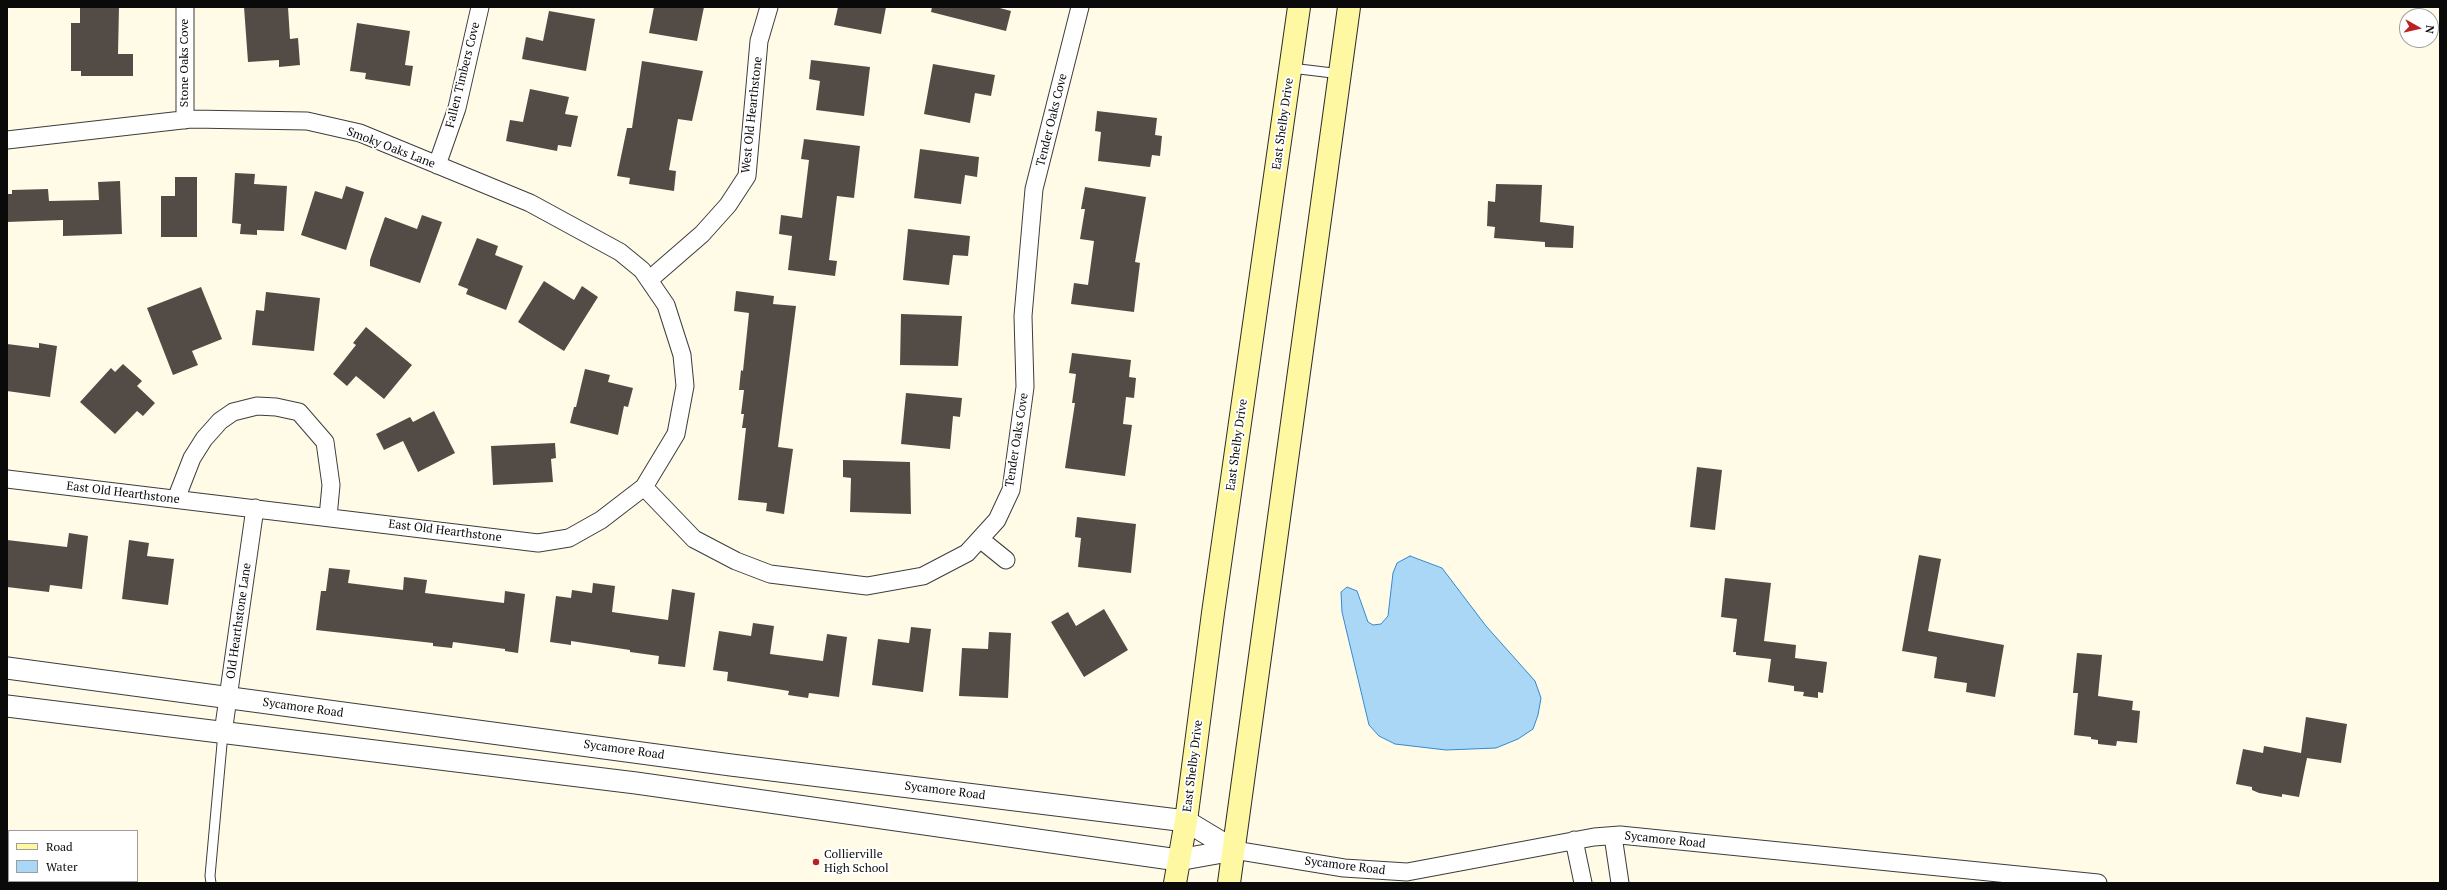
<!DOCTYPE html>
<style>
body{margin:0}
#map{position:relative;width:2447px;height:890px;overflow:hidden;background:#fffbe7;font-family:"PT Serif",serif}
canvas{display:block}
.frame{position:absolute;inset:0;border:8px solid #0a0a0a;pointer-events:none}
.legend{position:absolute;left:8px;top:830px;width:130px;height:52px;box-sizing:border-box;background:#fff;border:1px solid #9d9d9d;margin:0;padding:5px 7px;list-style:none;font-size:12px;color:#0a0a0a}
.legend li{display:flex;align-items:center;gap:8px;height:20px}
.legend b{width:20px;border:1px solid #9d9d9d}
.north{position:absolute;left:2399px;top:8px;width:40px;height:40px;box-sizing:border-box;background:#fff;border:1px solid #9d9d9d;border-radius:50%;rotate:98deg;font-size:11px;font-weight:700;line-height:16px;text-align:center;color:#0a0a0a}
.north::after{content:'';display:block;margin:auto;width:14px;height:18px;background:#bb2122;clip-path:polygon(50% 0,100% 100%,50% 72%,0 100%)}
</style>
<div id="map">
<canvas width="2447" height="890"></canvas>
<div class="frame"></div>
<ul class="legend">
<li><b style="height:5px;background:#fff8a2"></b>Road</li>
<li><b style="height:11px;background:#abd7f7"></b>Water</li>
</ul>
<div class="north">N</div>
</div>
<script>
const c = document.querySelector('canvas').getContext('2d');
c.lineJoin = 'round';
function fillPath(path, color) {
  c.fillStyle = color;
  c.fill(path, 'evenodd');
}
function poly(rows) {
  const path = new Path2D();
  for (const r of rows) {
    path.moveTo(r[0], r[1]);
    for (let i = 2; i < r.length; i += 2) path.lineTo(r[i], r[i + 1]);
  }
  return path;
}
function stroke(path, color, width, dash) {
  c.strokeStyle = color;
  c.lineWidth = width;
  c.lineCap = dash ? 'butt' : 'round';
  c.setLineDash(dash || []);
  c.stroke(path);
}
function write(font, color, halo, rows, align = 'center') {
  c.font = font + ' "PT Serif",serif';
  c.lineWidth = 4;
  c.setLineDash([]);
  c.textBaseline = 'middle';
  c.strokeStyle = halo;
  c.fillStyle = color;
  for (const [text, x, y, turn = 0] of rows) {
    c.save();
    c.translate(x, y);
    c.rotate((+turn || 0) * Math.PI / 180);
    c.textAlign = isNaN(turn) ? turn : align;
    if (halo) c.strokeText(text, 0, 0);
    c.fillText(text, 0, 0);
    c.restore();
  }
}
const water = poly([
 [1410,556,1442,568,1486,626,1535,681,1541,698,1538,715,1533,729,1518,739,1496,748,1446,750,1395,744,1379,736,1369,725,1342,612,1341,592,1347,587,1357,591,1368,622,1373,625,1381,624,1388,616,1393,573,1397,563,1410,556]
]);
const building = poly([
 [80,7,119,7,118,54,133,54,133,76,81,76,81,71,71,71,71,23,80,23],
 [244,7,288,7,290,39,298,38,300,65,279,67,279,60,248,62],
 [654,7,704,7,697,41,649,33],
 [838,7,886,7,881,34,834,25],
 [932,7,996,7,1011,11,1006,31,931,12],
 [549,11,595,19,586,71,522,59,526,37,543,41],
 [357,23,410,31,405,65,413,66,410,86,365,79,366,73,350,71],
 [811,60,870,67,864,116,816,110,820,81,809,79],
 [642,61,703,71,692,121,678,119,669,170,676,171,674,191,629,184,630,178,617,176,627,128,632,128],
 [933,64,995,75,991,96,975,93,970,123,924,114],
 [530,89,569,97,565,114,578,116,571,147,558,145,557,151,506,141,510,120,523,122],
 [1097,111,1157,118,1155,135,1162,136,1160,156,1152,155,1150,167,1098,161,1101,132,1095,131],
 [804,139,860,146,854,198,837,196,829,260,837,261,835,276,788,270,792,236,779,234,781,215,802,218,809,160,801,159],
 [920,149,979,157,977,177,965,175,961,204,914,198],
 [235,173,255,174,254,184,287,186,284,231,257,230,257,235,240,234,241,224,232,223],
 [175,177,197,177,197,237,161,237,161,196,175,196],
 [120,181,122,234,63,236,63,220,7,222,7,194,12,194,12,190,48,189,49,201,99,200,98,182],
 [1496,184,1542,185,1540,222,1574,226,1573,248,1545,247,1545,242,1494,238,1495,227,1487,226,1488,201,1495,202],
 [346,186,364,192,346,250,301,235,315,191,342,199],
 [1085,187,1146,197,1135,262,1140,263,1134,312,1071,304,1074,283,1088,285,1094,241,1080,239,1085,209,1081,209],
 [422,215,442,222,420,283,370,266,370,260,385,217,417,229],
 [908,229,970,236,968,256,953,255,949,285,903,280],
 [477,238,498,246,495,255,523,266,506,310,466,294,468,289,458,285],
 [544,281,574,300,582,286,598,297,564,351,518,322],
 [201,287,222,339,192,351,198,365,173,375,147,308],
 [736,291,774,296,773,304,796,306,778,447,793,449,784,514,766,511,767,503,738,500,746,428,742,428,744,414,741,414,744,390,739,390,741,370,743,371,749,313,734,311],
 [266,292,320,298,314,351,252,345,256,310,264,311],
 [901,314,962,316,958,366,900,365],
 [366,327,412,365,384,399,356,376,347,386,333,374,356,345,353,343],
 [39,343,57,346,50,397,7,391,7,344,39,348],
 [1072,353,1131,360,1129,377,1136,378,1134,398,1126,397,1123,424,1132,425,1125,476,1065,468,1075,403,1072,403,1076,374,1069,373],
 [123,364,142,381,137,386,155,403,143,416,137,411,115,434,80,402,111,368,115,372],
 [585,369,610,375,608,382,633,388,628,407,624,406,618,435,570,423,574,407,576,407],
 [906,393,962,398,960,417,953,416,950,449,901,444],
 [434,411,455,453,418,472,403,441,384,450,376,434,410,417,413,422],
 [555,443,556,458,551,459,553,482,493,485,491,446],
 [843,460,910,462,911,514,850,512,851,478,843,477],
 [1697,467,1722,470,1715,530,1690,527],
 [1077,517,1136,524,1131,573,1078,567,1081,538,1075,537],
 [69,533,88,536,82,589,50,585,49,592,7,587,7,540,67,547],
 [129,540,149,543,147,556,174,559,168,605,122,599],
 [1919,555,1941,559,1928,631,2004,645,1995,697,1966,692,1967,683,1934,678,1937,657,1902,651],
 [329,568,350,570,348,583,403,590,404,577,427,580,425,593,504,603,505,591,525,594,518,653,505,651,505,649,453,642,452,648,433,646,433,643,316,630,321,591,326,591],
 [1725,578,1771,583,1764,641,1796,645,1795,658,1827,662,1823,693,1818,692,1818,698,1803,696,1804,692,1794,691,1794,686,1768,682,1771,659,1736,655,1736,652,1733,652,1737,619,1721,617],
 [593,583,615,586,612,612,668,620,672,589,695,593,685,667,658,664,659,656,630,652,630,650,571,641,571,645,550,642,556,596,571,598,572,590,592,593],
 [1104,609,1128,650,1084,677,1051,622,1068,612,1076,626],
 [753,623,774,626,770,654,823,661,827,634,847,637,839,697,809,693,808,698,788,695,789,691,727,681,728,672,713,670,719,631,751,636],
 [911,627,931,629,923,692,872,685,878,639,909,643],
 [989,632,1011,633,1008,698,959,696,962,648,988,649],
 [2077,653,2102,655,2098,696,2133,701,2132,710,2140,711,2137,743,2117,741,2116,746,2098,744,2098,740,2091,739,2091,737,2074,735,2078,693,2073,693],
 [2306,717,2347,724,2341,763,2307,758,2299,797,2282,794,2282,797,2259,793,2252,790,2252,787,2236,784,2243,749,2263,753,2264,746,2301,753]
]);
const service = poly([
 [1291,68,1341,74],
 [211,883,210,876,223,733]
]);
const minor = poly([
 [185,120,185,7],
 [7,140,191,119,307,121,360,133,530,203,620,252,642,270,666,305,682,355,685,386,676,434,644,487,601,520,569,538,538,543,7,479],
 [437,165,457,108,480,7],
 [649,280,702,234,728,205,747,176,759,41,769,7],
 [644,487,694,539,736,561,770,574,867,586,923,576,967,553,997,520,1011,490,1025,387,1023,316,1034,189,1080,7],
 [176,499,192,458,204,439,220,421,233,412,257,406,276,407,299,412,325,442,331,485,328,517],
 [980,539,1006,560],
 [223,733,255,508],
 [1613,836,1620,883],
 [1574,840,1583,883],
 [1234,850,1344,868,1407,872,1594,837,1620,835,2098,883]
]);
const tertiary = poly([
 [7,668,731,765,1186,821,1234,850],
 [7,706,636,783,1178,860,1234,850]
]);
const secondary = poly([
 [1175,883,1186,821,1213,613,1299,7],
 [1229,883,1349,7]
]);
const markers = [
 [816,862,4,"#bb2122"]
];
const streetNames = [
 ["Stone Oaks Cove",185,63,-90],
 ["Fallen Timbers Cove",463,75,-76],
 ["West Old Hearthstone",752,115,-84],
 ["Tender Oaks Cove",1052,120,-76],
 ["East Shelby Drive",1283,124,-82],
 ["Smoky Oaks Lane",391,148,21],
 ["Tender Oaks Cove",1017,440,-81],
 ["East Shelby Drive",1237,445,-82],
 ["East Old Hearthstone",123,493,7],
 ["East Old Hearthstone",445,531,7],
 ["Old Hearthstone Lane",239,621,-82],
 ["Sycamore Road",303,708,8],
 ["Sycamore Road",624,750,8],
 ["East Shelby Drive",1193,766,-83],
 ["Sycamore Road",945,791,7],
 ["Sycamore Road",1665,840,6],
 ["Sycamore Road",1345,866,7]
];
const poiNames = [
 ["Collierville",824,855],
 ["High School",824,869]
];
fillPath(water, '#abd7f7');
stroke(water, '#318acf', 1);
fillPath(building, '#534c46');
stroke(service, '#3d3d3d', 11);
stroke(minor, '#3d3d3d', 19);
stroke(tertiary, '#3d3d3d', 23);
stroke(secondary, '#2c2c2c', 24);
stroke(service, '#fff', 9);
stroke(minor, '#fff', 17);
stroke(tertiary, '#fff', 21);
stroke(secondary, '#fff8a2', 22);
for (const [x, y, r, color] of markers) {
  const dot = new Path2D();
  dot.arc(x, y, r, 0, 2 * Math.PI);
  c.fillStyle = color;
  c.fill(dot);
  stroke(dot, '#fff', 1.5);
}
write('12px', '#0a0a0a', '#fff', streetNames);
write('12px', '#0a0a0a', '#fff', poiNames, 'left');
</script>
